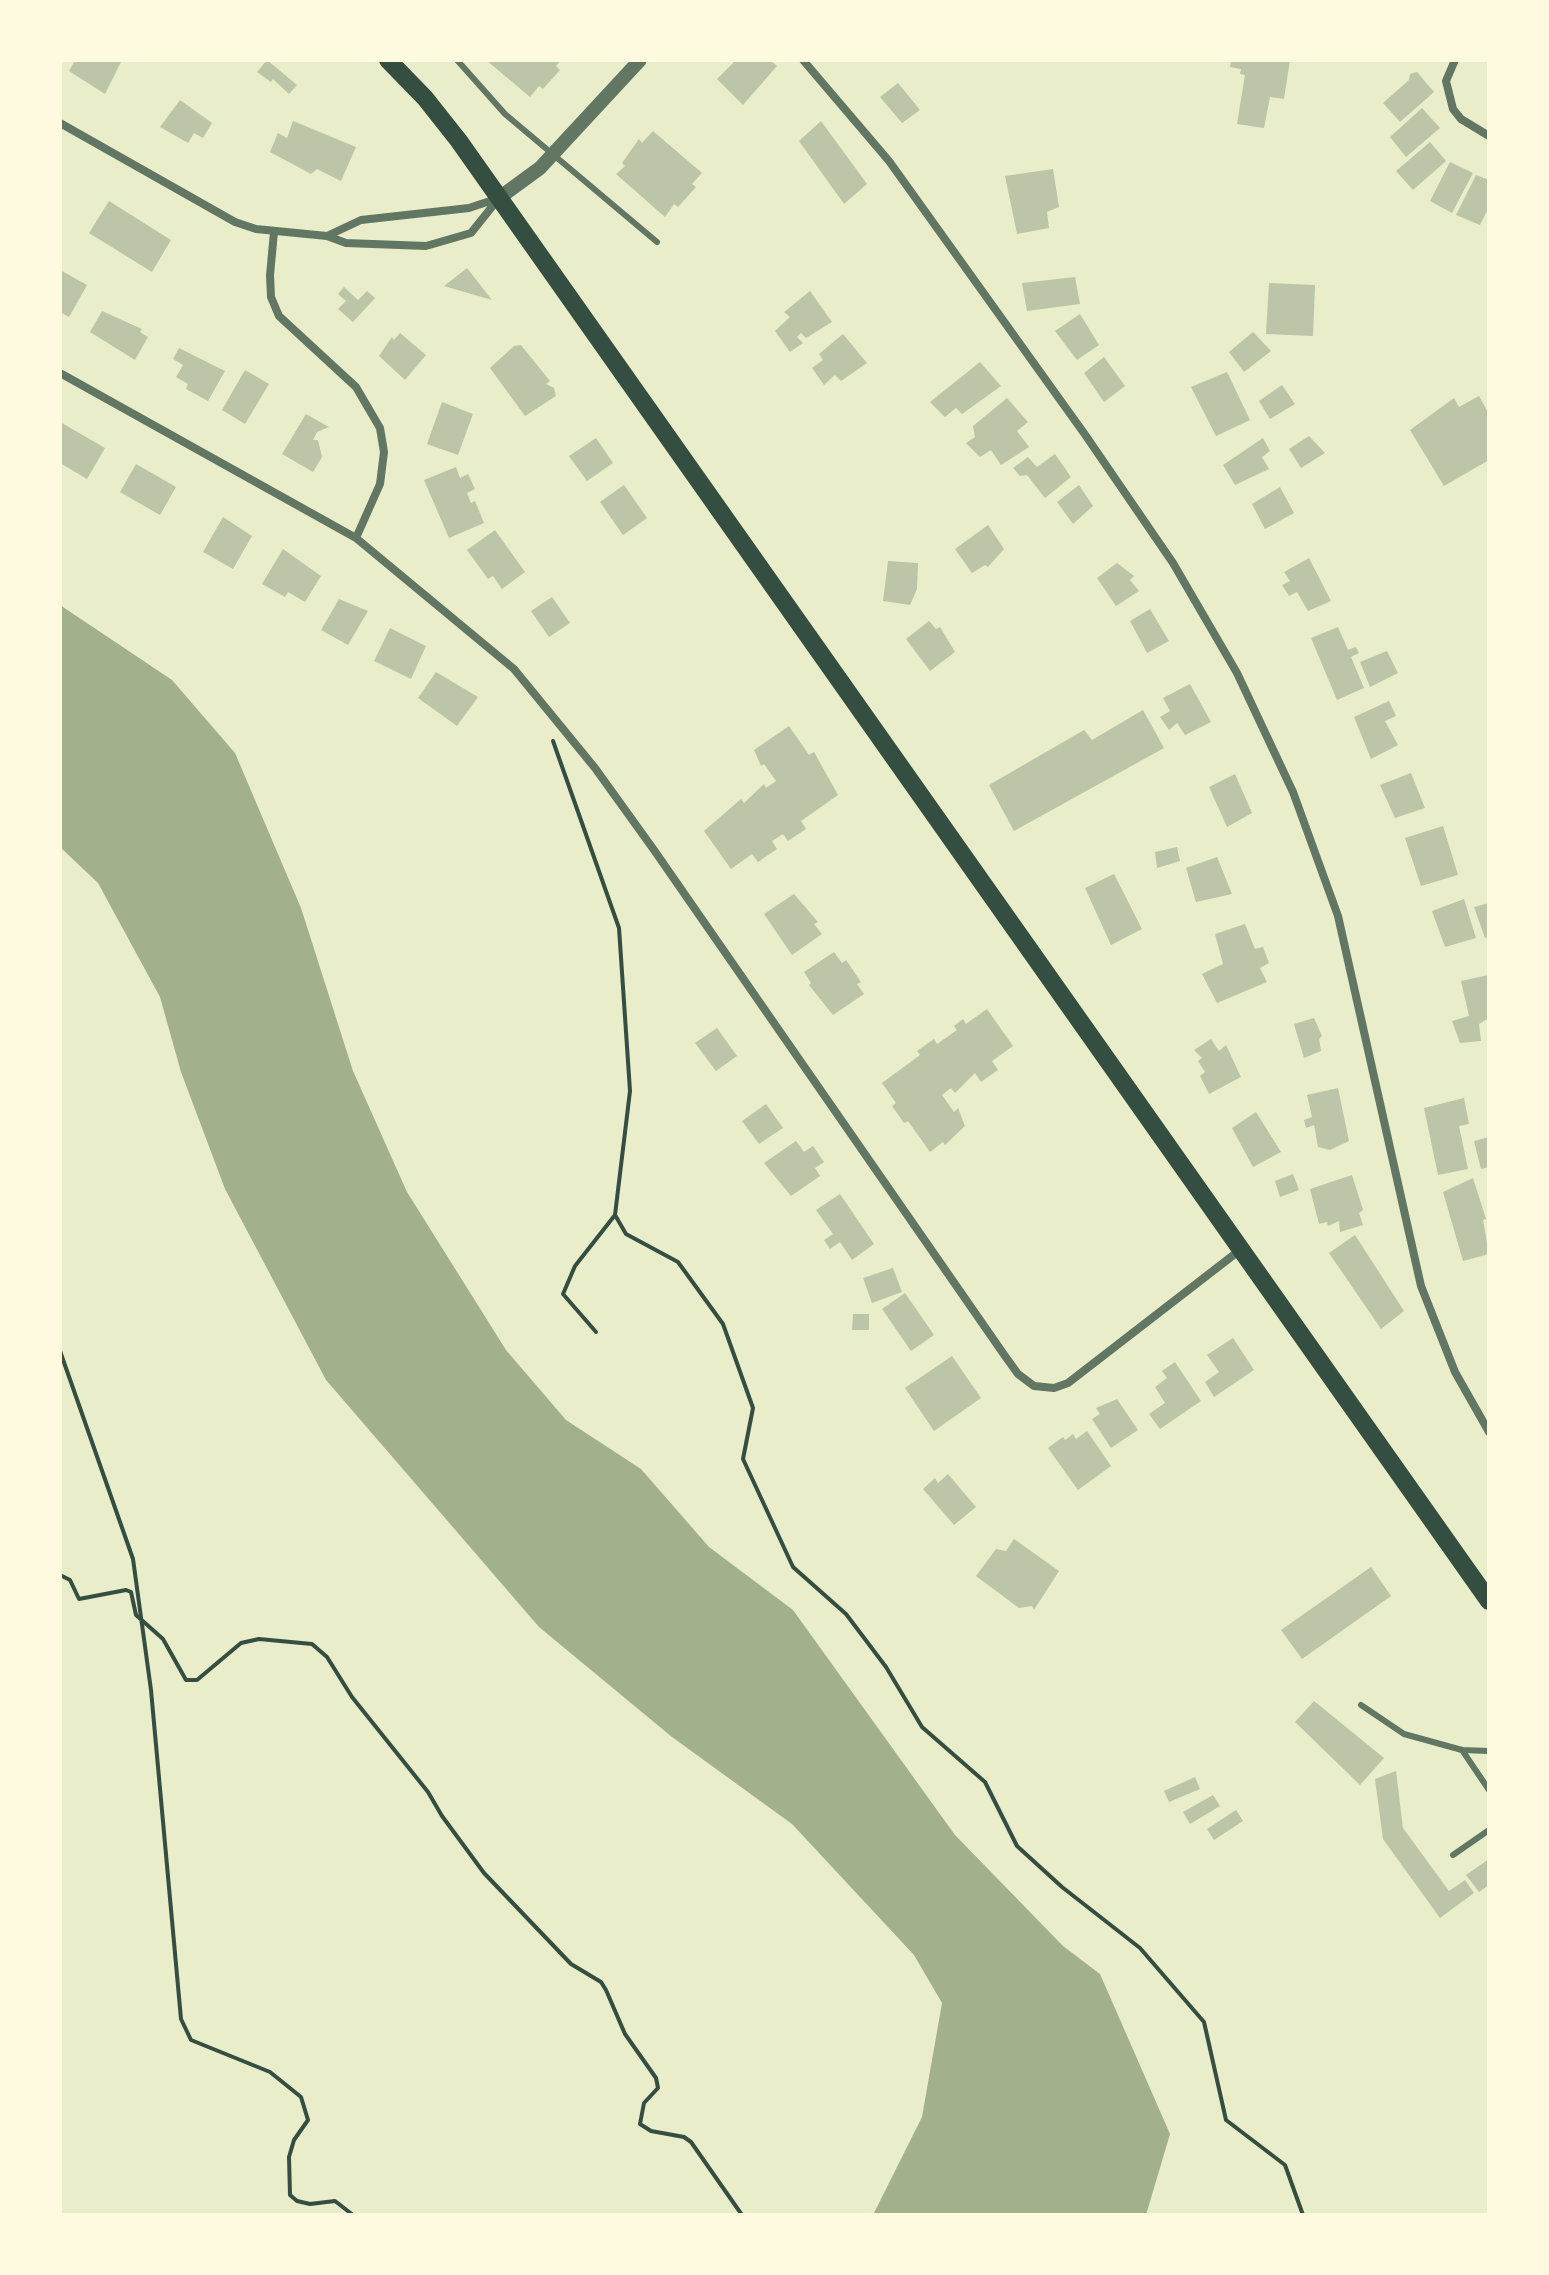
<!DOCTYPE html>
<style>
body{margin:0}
#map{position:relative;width:1549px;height:2275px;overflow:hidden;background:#e9edc9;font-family:Cabin,sans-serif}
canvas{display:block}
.frame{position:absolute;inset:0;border:62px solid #fefae0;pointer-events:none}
</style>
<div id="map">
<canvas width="1549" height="2275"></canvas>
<div class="frame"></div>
</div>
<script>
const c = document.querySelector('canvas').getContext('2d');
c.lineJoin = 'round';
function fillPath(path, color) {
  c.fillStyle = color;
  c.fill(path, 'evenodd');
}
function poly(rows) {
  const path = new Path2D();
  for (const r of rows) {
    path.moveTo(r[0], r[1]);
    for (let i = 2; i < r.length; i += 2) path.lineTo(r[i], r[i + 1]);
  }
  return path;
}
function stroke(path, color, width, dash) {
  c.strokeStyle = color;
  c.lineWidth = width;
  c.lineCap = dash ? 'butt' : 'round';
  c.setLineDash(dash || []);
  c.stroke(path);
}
const water = poly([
 [60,605,172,680,235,753,301,908,353,1071,407,1192,506,1350,566,1420,641,1469,709,1547,793,1610,955,1835,1063,1946,1100,1974,1170,2134,1146,2215,873,2215,922,2117,942,2003,914,1955,792,1824,672,1737,539,1627,326,1380,225,1189,181,1072,160,997,98,883,60,847]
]);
const building = poly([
 [75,60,122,60,105,94,69,71],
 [267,60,297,85,289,94,273,79,271,82,257,72],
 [486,60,561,60,556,66,560,70,543,89,539,86,530,97],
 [736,60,770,60,777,66,743,105,717,79],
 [1231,60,1290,60,1284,99,1270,97,1264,128,1237,124,1245,75,1240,74,1241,69,1230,67],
 [1417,72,1434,92,1400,122,1383,103,1409,80,1410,74],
 [898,83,920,110,902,123,880,97],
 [180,100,212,123,203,138,194,133,188,143,160,127],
 [1422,108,1440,128,1406,157,1390,137],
 [293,121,356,147,341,181,317,169,311,174,270,152,278,133,287,138],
 [821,121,867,184,844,204,799,141],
 [653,131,702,173,692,184,696,187,678,207,674,204,665,217,616,174,625,166,622,163,639,139,642,143],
 [1430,142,1446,161,1413,190,1396,171],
 [1450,162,1473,173,1452,213,1430,201],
 [1053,169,1059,207,1047,212,1049,228,1017,234,1005,176],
 [1476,175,1489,180,1489,207,1480,225,1456,215],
 [109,201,171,240,152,272,89,233],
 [467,268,492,300,444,286],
 [60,270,87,285,69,317,60,312],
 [1075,277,1080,304,1027,311,1022,283],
 [1269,283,1315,285,1313,336,1266,334],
 [344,287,358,300,367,291,375,298,353,322,338,309,346,301,338,294],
 [810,291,832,322,806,338,801,333,797,337,803,343,790,352,775,331,790,317,784,312],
 [102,311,142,329,140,332,148,337,135,360,90,332],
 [1080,314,1099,345,1077,360,1055,331],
 [1253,332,1271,351,1244,372,1229,352],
 [400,333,426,355,405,380,379,356,392,337,394,340],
 [843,334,867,363,841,381,835,375,824,385,812,368,823,360,819,354],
 [521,345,550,381,546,384,554,388,556,396,525,416,490,368,514,346],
 [179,348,225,371,208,401,186,389,188,384,176,377,183,365,173,359],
 [1104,357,1125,386,1104,402,1084,373],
 [980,362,1001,386,962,414,956,408,945,417,930,402],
 [245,370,269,384,245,424,222,410],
 [1227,372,1250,420,1216,436,1191,387],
 [1282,385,1295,404,1270,419,1259,401],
 [1479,396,1489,414,1489,460,1444,486,1410,430,1454,398,1459,407],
 [1007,398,1028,422,1017,431,1029,447,1001,465,991,450,980,457,966,443,975,437,973,426],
 [442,402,473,414,458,455,427,444],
 [306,414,329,427,317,432,313,440,318,440,322,457,313,472,282,454],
 [60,422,105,448,87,479,60,463],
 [1309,436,1325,453,1301,468,1289,449],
 [596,438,613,463,587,481,569,456],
 [1263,438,1270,451,1262,457,1269,469,1235,485,1223,465],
 [1055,454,1071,477,1045,498,1027,475,1020,476,1013,468,1028,457,1037,467],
 [136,464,176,487,160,515,120,492],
 [456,467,460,478,468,474,475,489,467,493,471,503,475,501,484,523,449,538,424,480],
 [624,485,647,518,623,535,600,502],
 [1079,485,1093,506,1073,524,1057,502],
 [1280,487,1294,513,1265,529,1252,504],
 [223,517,252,536,233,569,203,552],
 [988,525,1004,549,988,567,985,565,972,573,955,549],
 [495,530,525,572,502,589,493,576,488,579,467,550],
 [283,549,321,576,305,602,288,592,285,597,262,584],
 [1309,558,1331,601,1308,611,1297,592,1289,596,1282,585,1290,581,1284,572],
 [888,561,918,563,917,589,910,605,883,601],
 [1117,563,1134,576,1130,580,1139,591,1116,606,1097,578],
 [552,597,570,623,549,637,531,611],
 [339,599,368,611,348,645,321,630],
 [1150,609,1169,641,1147,653,1130,621],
 [929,621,936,629,940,627,955,652,930,671,906,639],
 [1338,627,1348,650,1356,647,1359,653,1351,657,1364,688,1337,700,1311,638],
 [390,628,426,646,411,679,374,661],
 [1387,651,1398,673,1370,687,1360,662],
 [436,672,478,697,457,726,418,698],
 [1190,684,1211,722,1185,735,1177,723,1169,730,1160,717,1170,711,1163,698],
 [1389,701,1396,716,1385,721,1398,745,1371,759,1354,717],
 [1143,710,1164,748,1014,831,989,785,1084,730,1092,740],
 [789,726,809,755,814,752,838,795,801,821,806,829,788,841,783,834,772,841,777,849,758,862,752,854,731,869,704,831,741,799,744,803,764,784,766,788,776,781,764,764,761,766,754,750],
 [1411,773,1425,808,1395,818,1380,785],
 [1235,774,1252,813,1227,827,1209,787],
 [1443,826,1458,875,1421,886,1405,838],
 [1177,847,1180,861,1157,868,1155,852],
 [1217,857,1232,894,1196,902,1186,868],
 [1114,874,1142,929,1111,945,1085,888],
 [794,894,818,922,814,924,822,934,792,955,764,914],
 [1464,899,1476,938,1445,947,1432,911],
 [1489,903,1489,937,1485,938,1474,907],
 [1245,924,1255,949,1263,947,1269,963,1260,968,1267,982,1217,1003,1202,974,1223,964,1215,934],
 [834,952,842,963,846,960,861,982,857,984,864,994,833,1015,809,985,811,983,804,972],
 [1489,975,1489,1018,1479,1024,1481,1041,1460,1043,1452,1021,1469,1016,1461,981],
 [987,1009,1013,1046,992,1061,998,1070,981,1082,975,1073,955,1093,951,1088,942,1095,954,1112,958,1108,965,1126,945,1145,943,1142,930,1152,908,1121,904,1123,892,1106,896,1103,882,1083,920,1055,917,1051,934,1039,937,1044,957,1030,954,1026,963,1019,966,1024],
 [1314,1018,1322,1036,1319,1039,1321,1051,1304,1058,1294,1024],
 [717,1028,737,1056,716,1071,695,1043],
 [1211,1039,1219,1051,1226,1045,1241,1077,1209,1094,1200,1076,1205,1072,1198,1061,1202,1058,1194,1050],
 [1338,1088,1349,1141,1330,1150,1318,1147,1314,1125,1306,1128,1304,1120,1312,1117,1307,1095],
 [1464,1098,1469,1124,1459,1126,1468,1169,1438,1175,1424,1108],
 [766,1104,783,1128,759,1144,742,1121],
 [1256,1112,1281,1152,1253,1167,1232,1128],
 [1489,1137,1489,1167,1481,1169,1474,1141],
 [796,1141,804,1152,813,1146,824,1162,815,1168,820,1176,791,1196,764,1163],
 [1293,1174,1299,1190,1280,1197,1275,1181],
 [1352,1175,1363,1210,1359,1213,1363,1225,1340,1232,1339,1221,1328,1226,1327,1222,1319,1224,1310,1189],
 [1473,1178,1486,1219,1483,1220,1489,1254,1463,1261,1443,1192],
 [840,1194,874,1244,852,1260,840,1242,830,1249,824,1240,833,1234,816,1210],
 [1355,1235,1404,1311,1381,1329,1329,1253],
 [893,1268,902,1292,872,1303,863,1278],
 [905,1293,934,1335,911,1351,882,1309],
 [853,1314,869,1314,869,1330,852,1330],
 [1233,1338,1254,1370,1214,1397,1205,1382,1219,1372,1207,1355],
 [952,1356,981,1398,934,1431,905,1388],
 [1175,1362,1201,1401,1160,1429,1149,1414,1165,1403,1155,1387,1167,1378,1162,1371],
 [1117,1399,1138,1430,1111,1448,1092,1419,1100,1414,1096,1408],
 [1087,1431,1111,1466,1078,1490,1048,1448,1063,1437,1065,1440,1073,1434,1076,1439],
 [948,1474,976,1507,954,1525,923,1489,935,1478,938,1483],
 [1014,1539,1059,1571,1034,1610,1032,1606,1019,1608,976,1576,996,1549,1006,1551],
 [1371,1567,1391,1596,1302,1659,1281,1630],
 [1314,1701,1384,1758,1360,1785,1295,1722],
 [1396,1771,1403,1828,1449,1891,1465,1880,1474,1893,1440,1918,1383,1839,1375,1779],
 [1195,1777,1200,1789,1169,1802,1164,1791],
 [1213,1795,1220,1806,1190,1824,1183,1812],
 [1236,1810,1243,1821,1214,1840,1207,1829],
 [1489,1859,1489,1885,1479,1892,1466,1875]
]);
const path = poly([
 [553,741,619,928,630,1091,615,1215,626,1234,678,1262,723,1324,753,1408,743,1459,793,1567,846,1614,886,1667,922,1727,985,1782,1017,1846,1062,1887,1140,1948,1204,2022,1226,2120,1285,2165,1303,2215],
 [596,1332,563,1294,575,1266,615,1215],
 [60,1351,133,1559,151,1690,181,2019,191,2040,270,2072,301,2097,308,2120,294,2140,289,2157,290,2195,297,2201,310,2204,335,2201,353,2215],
 [60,1575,70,1580,79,1599,126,1590,131,1592,136,1615,163,1639,186,1680,197,1680,241,1643,259,1639,312,1644,327,1657,352,1697,428,1792,442,1816,484,1873,571,1964,601,1982,606,1990,625,2034,656,2078,658,2088,644,2103,640,2124,651,2131,684,2137,691,2142,742,2215]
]);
const service = poly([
 [457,60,505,114,657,242],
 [1361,1705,1404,1734,1462,1750,1489,1751],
 [1462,1750,1489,1790],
 [1453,1855,1489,1830]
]);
const minor = poly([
 [803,60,889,161,1086,436,1173,563,1237,673,1293,792,1338,916,1421,1286,1455,1372,1489,1432],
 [1455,60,1446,81,1453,109,1461,119,1489,136],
 [60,123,235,222,256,229,327,236,346,243,426,246,471,233,499,198],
 [274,232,270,275,271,297,279,316,356,387,380,428,384,452,380,484,356,538],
 [327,236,361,220,469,208,499,198],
 [60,373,356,538,514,669,595,768,654,850,1005,1356,1018,1374,1034,1386,1054,1388,1068,1383,1240,1250]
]);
const tertiary = poly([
 [499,198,540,168,640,60]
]);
const primary = poly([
 [388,60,425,98,459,141,1489,1601]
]);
fillPath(water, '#a3b18a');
fillPath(building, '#bcc5a7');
stroke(path, '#344e41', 4);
stroke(service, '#617663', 6);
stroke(minor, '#617663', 8);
stroke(tertiary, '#617663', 14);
stroke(primary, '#344e41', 18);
</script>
